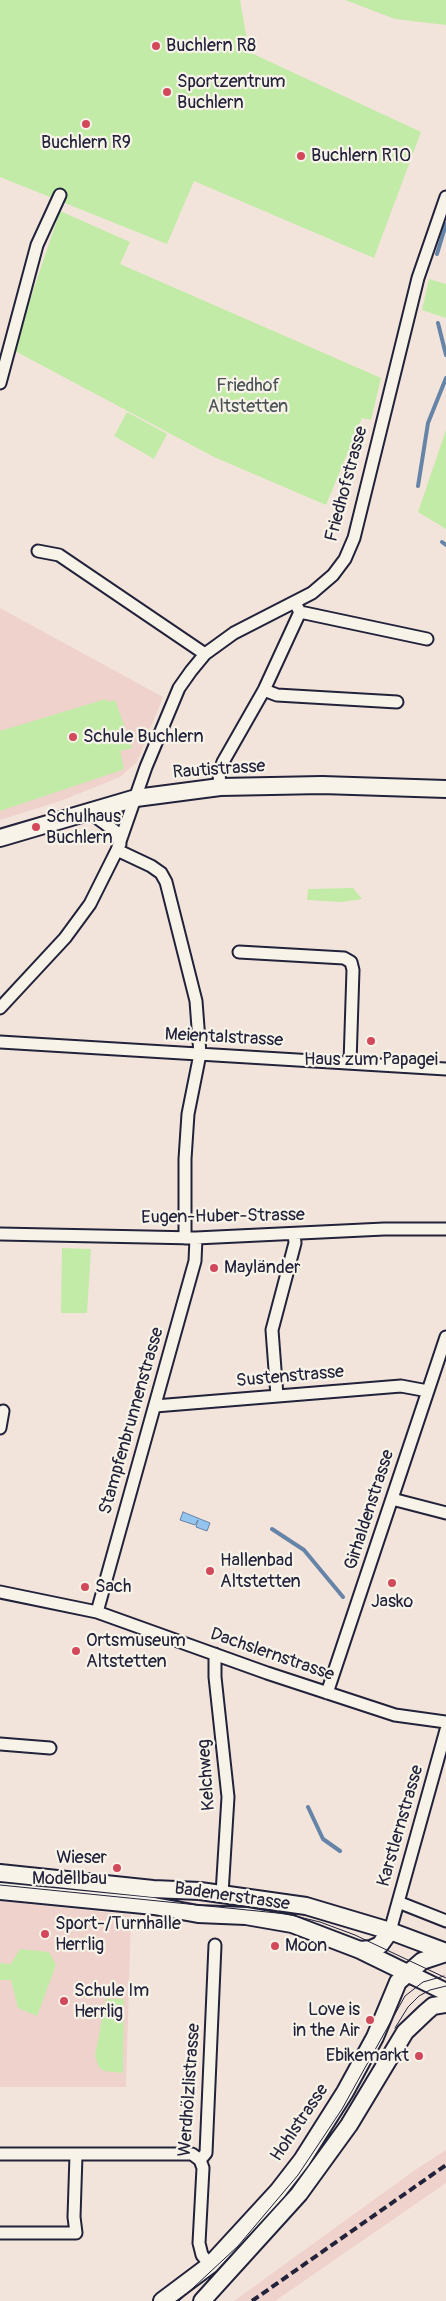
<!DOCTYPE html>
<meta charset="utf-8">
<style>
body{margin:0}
canvas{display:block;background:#f3e4db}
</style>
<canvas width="446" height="2301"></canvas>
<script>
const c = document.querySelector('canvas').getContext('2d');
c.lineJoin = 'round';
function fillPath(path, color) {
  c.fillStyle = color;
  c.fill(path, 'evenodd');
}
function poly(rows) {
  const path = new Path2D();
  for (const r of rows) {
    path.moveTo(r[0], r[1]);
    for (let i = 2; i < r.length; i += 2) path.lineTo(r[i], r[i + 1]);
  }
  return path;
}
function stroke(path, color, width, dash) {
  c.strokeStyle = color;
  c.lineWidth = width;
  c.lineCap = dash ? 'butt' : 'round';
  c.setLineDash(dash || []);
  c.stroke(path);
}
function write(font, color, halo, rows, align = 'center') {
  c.font = font + ' Pangolin,sans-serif';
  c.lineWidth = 4.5;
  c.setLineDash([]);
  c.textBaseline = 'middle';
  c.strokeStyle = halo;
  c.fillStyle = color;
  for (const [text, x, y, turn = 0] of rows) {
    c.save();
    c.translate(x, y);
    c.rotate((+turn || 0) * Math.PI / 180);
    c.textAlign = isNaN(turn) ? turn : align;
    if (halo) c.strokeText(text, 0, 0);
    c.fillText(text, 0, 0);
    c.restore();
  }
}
const built = poly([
 [0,608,163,697,137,762,120,777,63,800,0,820],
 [0,1901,131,1915,126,2087,0,2087],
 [446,2150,446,2183,275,2301,234,2301,415,2170]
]);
const green = poly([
 [0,0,240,0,249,52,421,132,374,258,194,181,167,244,0,177],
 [345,0,446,0,446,25,395,19],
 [60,211,130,242,120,264,381,378,371,420,362,418,326,505,214,457,13,350],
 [429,279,446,284,446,318,422,310],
 [127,412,167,434,154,459,114,436],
 [446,430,446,529,418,512],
 [106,699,108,702,115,700,132,748,120,751,124,768,122,770,0,811,0,731],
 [353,888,362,899,341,902,307,900,308,889],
 [62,1248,91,1249,87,1313,61,1313],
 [20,1949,49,1952,56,1965,37,2016,18,2008,11,1980,0,1980,0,1963,11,1964],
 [106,1999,124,1999,123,2073,104,2071,99,2067,95,2056]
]);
const water = poly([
 [183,1512,210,1523,207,1531,196,1527,198,1520,195,1525,180,1520,183,1512]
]);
const stream = poly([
 [437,254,446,224],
 [438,323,446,355],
 [418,486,428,423,446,378],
 [442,542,446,545],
 [272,1529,304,1550,343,1597],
 [308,1807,323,1839,340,1851]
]);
const street = poly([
 [0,383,37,245,60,195],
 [38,551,59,555,205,654],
 [300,612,427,639],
 [264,690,277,695,397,702],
 [220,787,219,773,223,762,264,690,300,612,295,603],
 [89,812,115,831,120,844],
 [117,850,151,866,161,873,166,882,196,1001,200,1054,188,1114,185,1159,185,1238],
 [239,952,344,958,351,962,353,970,350,1063],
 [0,1008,65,938,90,904,117,850,146,767,179,688,191,671,205,654,234,633,312,593,333,575,345,559,354,538,418,278,446,197],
 [0,1042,446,1069],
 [0,1234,196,1238,384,1229,446,1229],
 [277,1396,272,1330,295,1243,294,1234],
 [155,1406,401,1386,428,1391],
 [0,1428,3,1411],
 [392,1499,446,1513],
 [0,1592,97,1612,267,1673,395,1715,446,1722],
 [97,1612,195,1261,196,1238],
 [215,1654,215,1677,228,1797,222,1894],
 [327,1693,446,1337],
 [0,1744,50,1748],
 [398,1902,446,1921],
 [390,1931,446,1730],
 [0,2154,192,2154,200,2160,203,2168,199,2243,202,2255,210,2265],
 [200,2160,206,2153,215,1945],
 [0,2233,76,2233,74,2217,76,2155]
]);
const secondary = poly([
 [0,838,136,798,220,787,322,785,446,789],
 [0,1873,153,1889,200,1891,306,1906,390,1931,446,1952],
 [0,1891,154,1906,198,1914,246,1916,292,1924,360,1950,446,1992],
 [360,1950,371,1949,380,1945,390,1931],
 [162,2301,210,2265,278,2191,302,2160,345,2092,375,2037,398,1982,422,1961,446,1953],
 [202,2301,299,2194,349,2125,405,2032,426,2012,433,2006,446,2004]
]);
const tram = poly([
 [0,1885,287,1914,320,1922,355,1935,446,1978],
 [395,2028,408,2007,419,1996,430,1990,446,1986],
 [179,2301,238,2246,298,2175,342,2109,405,1996,423,1982,444,1976]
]);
const rail = poly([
 [252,2301,446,2165]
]);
const markers = [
 [156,46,5,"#d1495b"],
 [167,92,5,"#d1495b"],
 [86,124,5,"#d1495b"],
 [301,156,5,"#d1495b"],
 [73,737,5,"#d1495b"],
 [36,827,5,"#d1495b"],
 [371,1041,5,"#d1495b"],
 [214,1268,5,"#d1495b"],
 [210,1571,5,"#d1495b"],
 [392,1583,5,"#d1495b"],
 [85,1587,5,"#d1495b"],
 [76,1651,5,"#d1495b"],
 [117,1868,5,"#d1495b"],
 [45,1934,5,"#d1495b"],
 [275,1946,5,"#d1495b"],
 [64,2001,5,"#d1495b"],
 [370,2020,5,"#d1495b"],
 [419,2056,5,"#d1495b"]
];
const poiNames = [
 ["Buchlern R8",166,46],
 ["Sportzentrum",177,82],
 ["Buchlern",177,103],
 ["Buchlern R9",86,143,"center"],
 ["Buchlern R10",311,156],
 ["Schule Buchlern",83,737],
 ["Schulhaus",46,817],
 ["Buchlern",46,838],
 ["Haus zum Papagei",371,1060,"center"],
 ["Mayländer",224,1268],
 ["Hallenbad",220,1561],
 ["Altstetten",220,1582],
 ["Sach",95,1587],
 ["Jasko",392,1602,"center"],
 ["Ortsmuseum",86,1641],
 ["Altstetten",86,1662],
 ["Wieser",107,1858,"right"],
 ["Modellbau",107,1879,"right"],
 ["Sport-/Turnhalle",55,1924],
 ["Herrlig",55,1945],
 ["Moon",285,1946],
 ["Schule Im",74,1991],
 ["Herrlig",74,2012],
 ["Love is",360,2010,"right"],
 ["in the Air",360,2031,"right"],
 ["Ebikemarkt",409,2056,"right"]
];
const parkNames = [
 ["Friedhof",248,386],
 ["Altstetten",248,407]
];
const streetNames = [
 ["Friedhofstrasse",347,484,-75],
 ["Rautistrasse",219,770,-4],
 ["Meientalstrasse",224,1038,3],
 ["Eugen-Huber-Strasse",223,1217,-1],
 ["Sustenstrasse",290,1377,-5],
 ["Stampfenbrunnenstrasse",132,1421,-74],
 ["Girhaldenstrasse",370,1510,-72],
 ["Dachslernstrasse",272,1655,19],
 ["Kelchweg",207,1775,-94],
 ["Karstlernstrasse",401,1826,-74],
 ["Badenerstrasse",232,1897,8],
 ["Werdhölzlistrasse",190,2090,-86],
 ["Hohlstrasse",300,2123,-56]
];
fillPath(built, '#eed2cb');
fillPath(green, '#c2eba7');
fillPath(water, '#93c5ef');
stroke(water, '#6684a7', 1);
stroke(stream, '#6684a7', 4);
stroke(street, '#22223b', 15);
stroke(secondary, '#22223b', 20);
stroke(street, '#f7f3e8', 11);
stroke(secondary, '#f7f3e8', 16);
stroke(tram, '#22223b', 1);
stroke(rail, '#22223b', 4, [8, 4]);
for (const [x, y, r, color] of markers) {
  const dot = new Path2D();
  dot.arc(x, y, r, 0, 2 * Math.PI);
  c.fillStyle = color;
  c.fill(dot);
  stroke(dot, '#f7f3e8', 2);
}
write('18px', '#22223b', '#f7f3e8', poiNames, 'left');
write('18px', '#4a5456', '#f7f3e8', parkNames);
write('18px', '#22223b', '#f7f3e8', streetNames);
</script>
